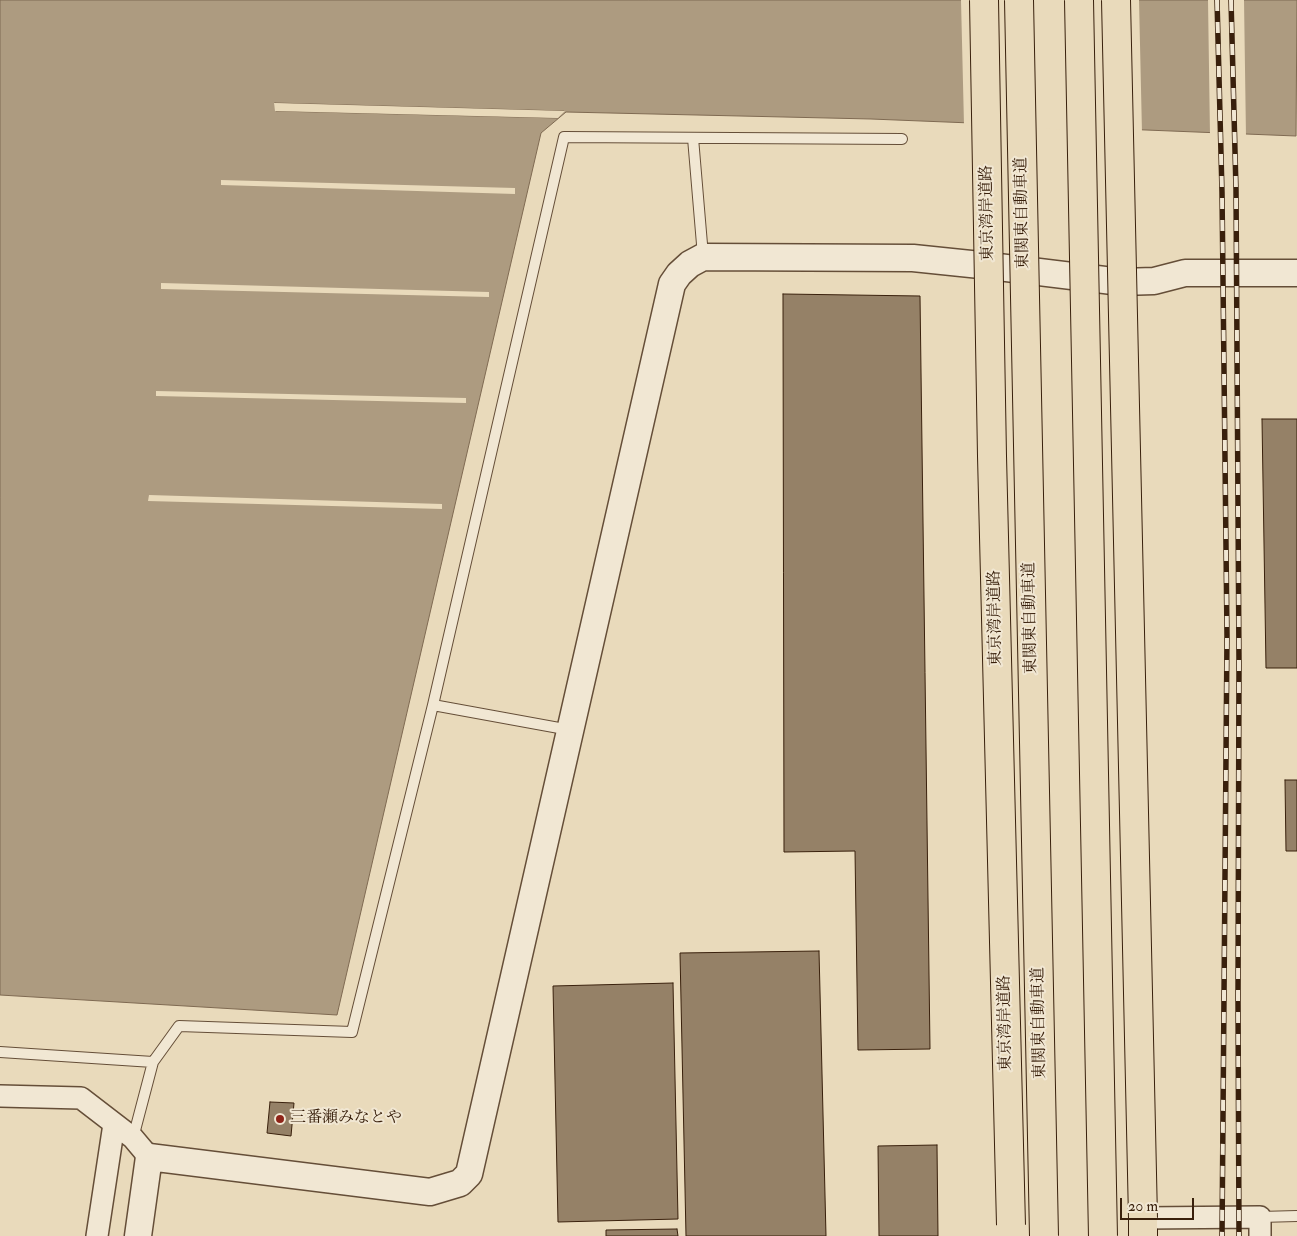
<!DOCTYPE html>
<meta charset="utf-8">
<style>
body{margin:0}
#map{position:relative;width:1297px;height:1236px;overflow:hidden;background:#e9dabb;font-family:"IM FELL Double Pica",serif}
canvas{display:block}
.scale{position:absolute;left:1120px;top:1198px;width:74px;height:22px;box-sizing:border-box;border:2px solid #39200c;border-top:0;padding-left:6px;font-size:15px;line-height:18px;white-space:nowrap;color:#39200c;-webkit-text-stroke:4px #f1e7d3;paint-order:stroke}
</style>
<div id="map">
<canvas width="1297" height="1236"></canvas>
<div class="scale">20 m</div>
</div>
<script>
const c = document.querySelector('canvas').getContext('2d');
c.lineJoin = 'round';
function fillPath(path, color) {
  c.fillStyle = color;
  c.fill(path, 'evenodd');
}
function poly(rows) {
  const path = new Path2D();
  for (const r of rows) {
    path.moveTo(r[0], r[1]);
    for (let i = 2; i < r.length; i += 2) path.lineTo(r[i], r[i + 1]);
  }
  return path;
}
function stroke(path, color, width, dash) {
  c.strokeStyle = color;
  c.lineWidth = width;
  c.lineCap = dash ? 'butt' : 'round';
  c.setLineDash(dash || []);
  c.stroke(path);
}
function write(font, color, halo, rows, align = 'center') {
  c.font = font + ' "IM FELL Double Pica","Noto Serif JP",serif';
  c.lineWidth = 4;
  c.setLineDash([]);
  c.textBaseline = 'middle';
  c.strokeStyle = halo;
  c.fillStyle = color;
  for (const [text, x, y, turn = 0] of rows) {
    c.save();
    c.translate(x, y);
    c.rotate((+turn || 0) * Math.PI / 180);
    c.textAlign = isNaN(turn) ? turn : align;
    if (halo) c.strokeText(text, 0, 0);
    c.fillText(text, 0, 0);
    c.restore();
  }
}
const water = poly([
 [0,0,1297,0,1296,136,871,119,566,112,541,133,337,1015,0,995,0,0],
 [275,103,564,111,558,118,276,111,275,103]
]);
const pier = poly([
 [961,0,1139,0,1142,133,964,125],
 [1208,0,1244,0,1246,137,1210,135],
 [274,103,565,111,558,118,275,111],
 [277,106,559,113,557,115,278,109],
 [221,180,515,188,515,194,221,185],
 [161,283,489,292,489,297,161,289],
 [156,391,466,398,466,403,156,396],
 [149,495,442,504,442,509,148,501]
]);
const building = poly([
 [783,294,920,296,930,1049,858,1050,855,851,784,852,783,294],
 [1262,419,1297,419,1297,668,1266,668,1262,419],
 [1285,780,1297,780,1297,851,1286,851,1285,780],
 [819,951,826,1236,686,1236,680,953,819,951],
 [673,983,678,1219,558,1222,553,986,673,983],
 [270,1102,294,1103,291,1136,267,1133,270,1102],
 [937,1145,938,1236,879,1236,878,1146,937,1145],
 [677,1229,678,1236,606,1236,606,1230,677,1229]
]);
const service = poly([
 [693,138,703,256],
 [433,705,570,730],
 [0,1052,153,1062],
 [133,1138,153,1062,179,1026,352,1032,433,705,564,137,902,139],
 [1260,1217,1297,1216]
]);
const minor = poly([
 [0,1096,81,1098,133,1138,149,1157],
 [1143,1218,1260,1217,1260,1236],
 [97,1236,114,1124]
]);
const tertiary = poly([
 [138,1236,149,1157,430,1192,460,1183,469,1174,672,284,679,274,690,264,703,257,913,258,990,266,1121,282,1154,281,1185,273,1297,273]
]);
const trunk = poly([
 [1143,1218,1143,1236]
]);
const rail = poly([
 [1217,0,1222,192,1227,636,1222,1236],
 [1231,0,1236,189,1239,663,1238,998,1239,1236]
]);
const trunkBridge = poly([
 [984,0,992,456,1011,1225],
 [1116,0,1143,1218]
]);
const motorwayBridge = poly([
 [1019,0,1044,1236],
 [1079,0,1103,1236]
]);
const markers = [
 [280,1119,5,"#8f2418"]
];
const streetNames = [
 ["東京湾岸道路",988,213,-91],
 ["東関東自動車道",1023,213,-91],
 ["東京湾岸道路",996,618,-91],
 ["東関東自動車道",1031,618,-91],
 ["東京湾岸道路",1006,1023,-91],
 ["東関東自動車道",1040,1023,-91]
];
const poiNames = [
 ["三番瀬みなとや",290,1119]
];
fillPath(water, '#ad9b80');
stroke(water, '#7f6a52', 1);
fillPath(pier, '#e9dabb');
fillPath(building, '#958167');
stroke(building, '#39200c', 1);
stroke(service, '#654e38', 12);
stroke(minor, '#654e38', 24);
stroke(tertiary, '#654e38', 29);
stroke(trunk, '#39200c', 30);
stroke(service, '#f1e7d3', 10);
stroke(minor, '#f1e7d3', 21);
stroke(tertiary, '#f1e7d3', 26);
stroke(trunk, '#e9dabb', 28);
stroke(rail, '#39200c', 5.5);
stroke(rail, '#f1e7d3', 4, [11]);
stroke(trunkBridge, '#39200c', 30, []);
stroke(motorwayBridge, '#39200c', 30, []);
stroke(trunkBridge, '#e9dabb', 28);
stroke(motorwayBridge, '#e9dabb', 28);
for (const [x, y, r, color] of markers) {
  const dot = new Path2D();
  dot.arc(x, y, r, 0, 2 * Math.PI);
  c.fillStyle = color;
  c.fill(dot);
  stroke(dot, '#f1e7d3', 2);
}
write('16px', '#39200c', '#f1e7d3', streetNames);
write('16px', '#39200c', '#f1e7d3', poiNames, 'left');
</script>
